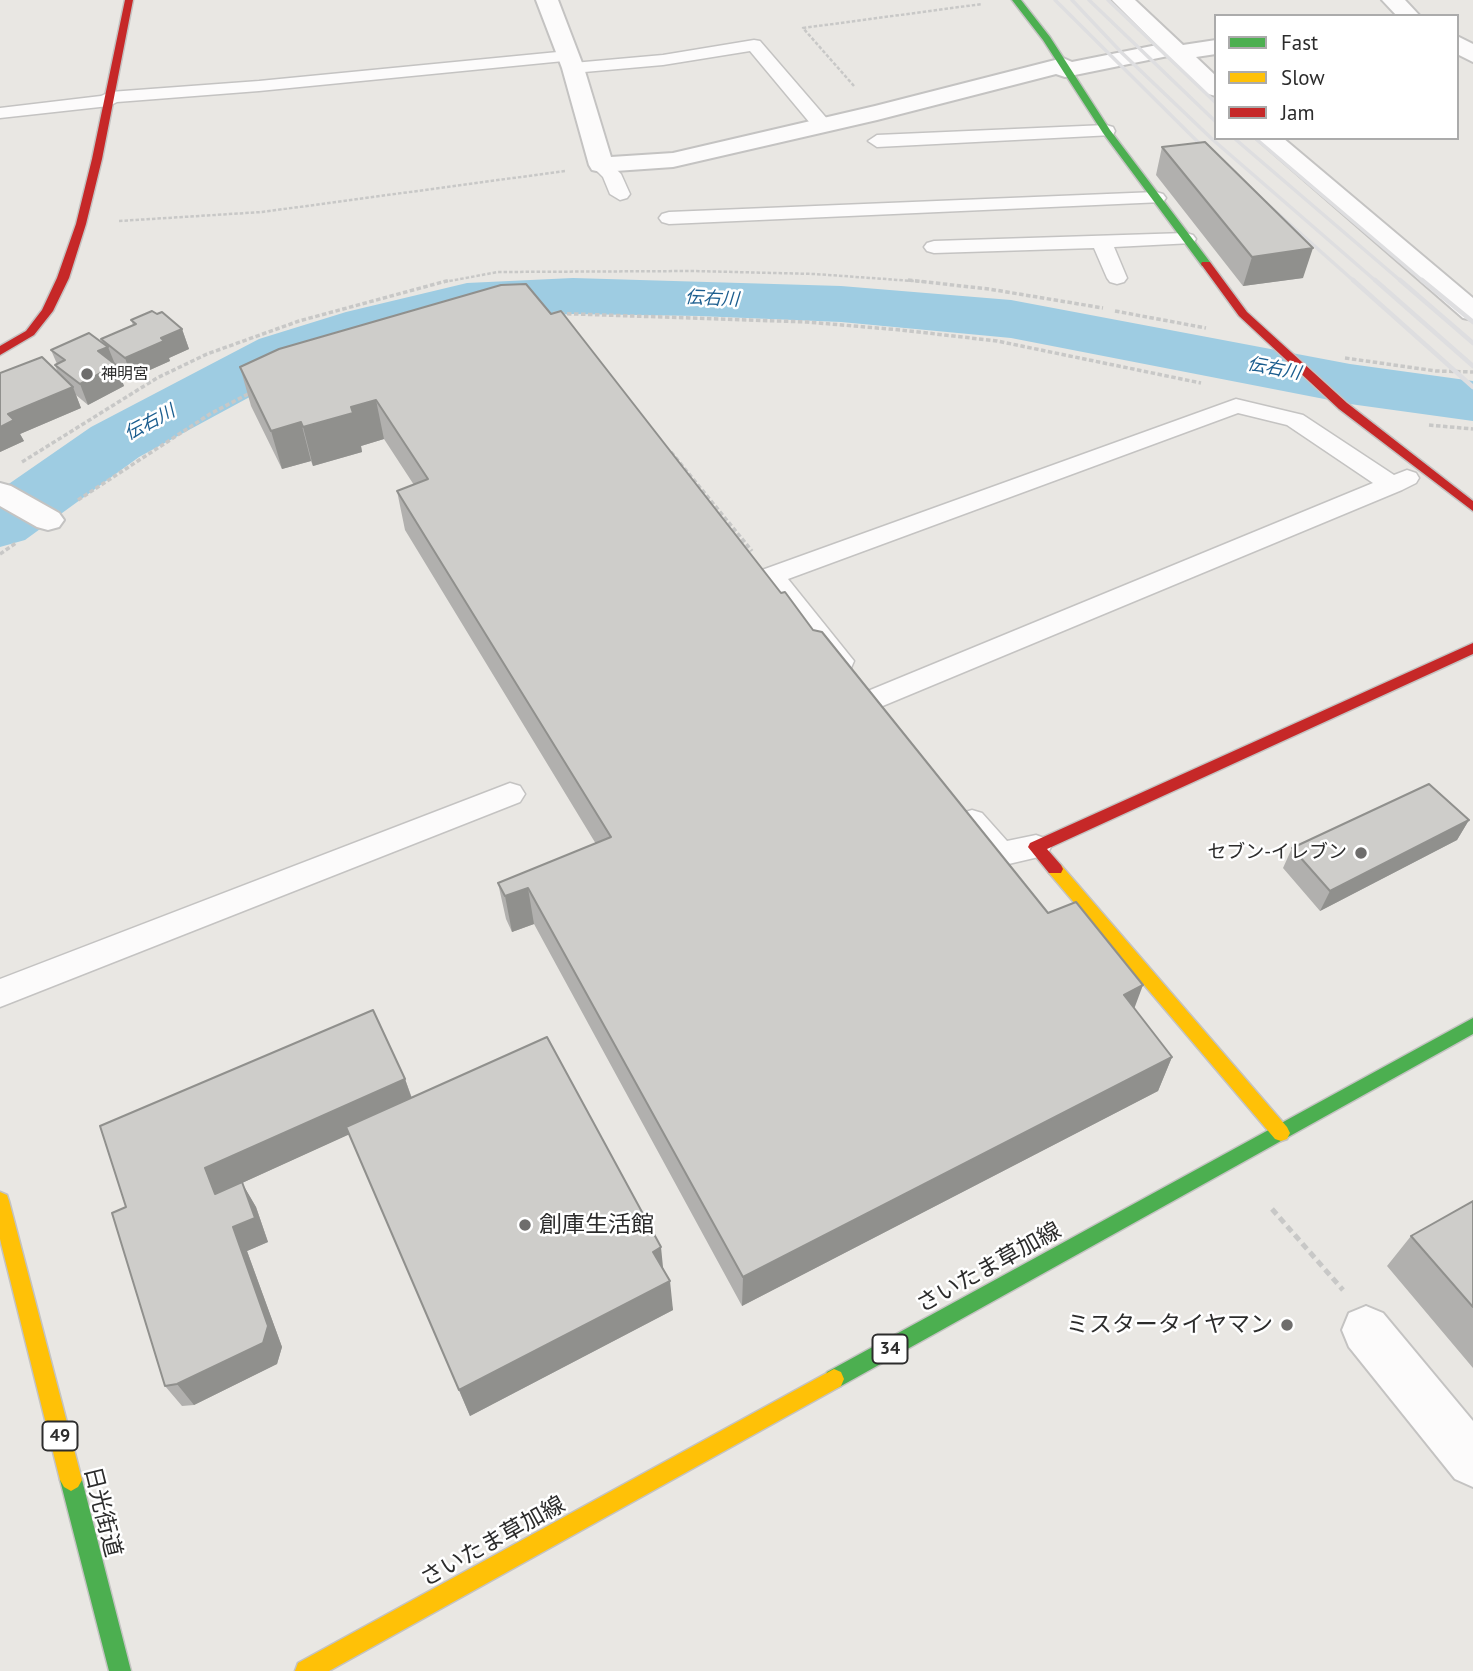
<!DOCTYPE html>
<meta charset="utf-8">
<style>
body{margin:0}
#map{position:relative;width:1473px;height:1671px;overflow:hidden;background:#e9e7e3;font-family:"PT Sans",sans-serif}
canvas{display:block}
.legend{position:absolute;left:1214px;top:14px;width:245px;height:126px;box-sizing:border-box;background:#fff;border:2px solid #ababab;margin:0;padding:9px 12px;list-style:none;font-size:21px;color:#2c2c2c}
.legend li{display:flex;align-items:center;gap:14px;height:35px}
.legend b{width:35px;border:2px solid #ababab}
</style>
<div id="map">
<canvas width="1473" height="1671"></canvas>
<ul class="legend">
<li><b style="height:9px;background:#4caf50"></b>Fast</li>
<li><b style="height:9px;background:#ffc107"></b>Slow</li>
<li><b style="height:9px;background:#c62828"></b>Jam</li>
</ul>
</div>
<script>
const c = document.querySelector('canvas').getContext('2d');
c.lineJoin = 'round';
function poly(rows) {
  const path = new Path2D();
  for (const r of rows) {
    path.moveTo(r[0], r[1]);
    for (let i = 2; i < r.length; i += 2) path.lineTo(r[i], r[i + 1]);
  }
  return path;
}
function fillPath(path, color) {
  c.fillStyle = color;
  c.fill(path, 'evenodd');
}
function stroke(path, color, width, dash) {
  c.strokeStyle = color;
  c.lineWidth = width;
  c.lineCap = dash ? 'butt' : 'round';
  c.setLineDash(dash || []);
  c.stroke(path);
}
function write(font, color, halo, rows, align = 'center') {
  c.font = font + ' "PT Sans","Noto Sans JP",sans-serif';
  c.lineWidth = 5;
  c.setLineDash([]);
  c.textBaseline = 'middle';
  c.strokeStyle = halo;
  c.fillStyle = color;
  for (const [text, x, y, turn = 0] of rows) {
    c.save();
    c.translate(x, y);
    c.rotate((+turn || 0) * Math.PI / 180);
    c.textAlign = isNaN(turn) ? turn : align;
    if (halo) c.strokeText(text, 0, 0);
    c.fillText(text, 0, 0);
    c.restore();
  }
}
const river = poly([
 [573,278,841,286,1011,300,1350,364,1473,381,1473,421,1350,404,1011,338,841,322,699,316,573,314,467,319,389,338,305,367,139,457,25,540,0,547,0,490,91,427,259,339,346,312,467,283,573,278]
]);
const pathFar2 = poly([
 [854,86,803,28,982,4],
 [119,221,262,212,565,171],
 [444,282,498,272,694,271,815,274,927,282]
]);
const pathFar1 = poly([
 [908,280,989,289,1103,308],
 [1115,311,1206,328],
 [546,313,807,322,901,330,997,341,1201,383],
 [1345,358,1436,371,1473,372],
 [1429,425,1473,429],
 [671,452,752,551],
 [22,462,157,378,207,354,299,321,450,280],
 [78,500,210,414,252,392],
 [0,554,16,543]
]);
const path = poly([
 [1272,1209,1343,1290]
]);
const lane = poly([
 [754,40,760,41,829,121,831,125,829,129,815,129,750,51,663,65,573,73,564,68,573,63,663,55,754,40],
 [568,51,577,56,574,60,259,91,117,102,109,106,0,118,0,108,101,96,110,92,259,81,568,51],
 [1106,125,1113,127,1115,131,1113,135,877,147,868,141,877,135,1106,125],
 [601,159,608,161,621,174,630,194,627,198,620,200,610,194,603,177,591,165,601,159],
 [1156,192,1163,194,1166,198,1163,202,669,224,662,222,659,218,662,214,669,212,1156,192],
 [1186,233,1193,235,1196,239,1193,243,1114,247,1127,278,1124,282,1117,284,1110,282,1107,278,1094,248,934,253,927,251,924,247,927,243,934,241,1186,233],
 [1236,399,1303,415,1394,475,1407,470,1416,473,1419,478,1416,483,1402,490,873,710,863,707,859,700,863,693,1373,483,1287,425,1238,413,788,579,854,661,851,668,841,671,831,668,758,576,762,570,1236,399],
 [510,783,520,786,525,794,520,802,0,1007,0,979,510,783],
 [972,810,982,813,1007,841,1036,835,1047,839,1051,847,1047,855,1000,866,989,862,957,821,962,813,972,810]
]);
const street = poly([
 [536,0,558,0,584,68,611,157,673,153,875,106,1063,58,1072,62,1157,45,1112,0,1135,0,1183,45,1216,40,1216,54,1196,57,1216,76,1216,96,1208,94,1168,56,1065,77,1056,74,877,120,673,167,601,172,592,170,589,165,562,68,536,0],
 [1382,0,1405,0,1420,16,1397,16,1382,0],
 [1457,36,1473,44,1473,62,1457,54,1457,36],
 [1256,138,1283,138,1473,298,1473,320,1463,318,1256,138],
 [0,483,11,486,59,513,64,520,59,527,48,530,37,527,0,506,0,483],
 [1366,1306,1383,1313,1473,1421,1473,1487,1455,1479,1349,1347,1342,1330,1349,1313,1366,1306]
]);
const fast = poly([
 [1012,0,1021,0,1050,37,1110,130,1210,262,1210,266,1202,266,1103,133,1043,40,1012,0],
 [1473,1018,1473,1034,841,1386,834,1389,827,1386,824,1379,827,1372,1473,1018],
 [71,1469,78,1473,82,1480,131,1671,109,1671,60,1480,64,1473,71,1469]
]);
const slow = poly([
 [1055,863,1061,865,1287,1127,1290,1133,1287,1139,1281,1141,1275,1139,1049,873,1047,869,1049,865,1055,863],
 [0,1192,7,1195,9,1201,82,1480,78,1487,71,1491,64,1487,60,1480,0,1239,0,1192],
 [834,1369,841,1372,844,1379,841,1386,329,1671,295,1671,298,1663,834,1369]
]);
const jam = poly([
 [125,0,133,0,102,159,86,224,69,278,53,311,34,335,0,355,0,346,26,331,42,310,57,278,76,224,92,159,125,0],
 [1202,262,1210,262,1247,312,1347,403,1473,501,1473,511,1339,409,1239,316,1201,264,1202,262],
 [1473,643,1473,654,1047,849,1061,865,1063,869,1061,873,1049,873,1028,847,1030,843,1473,643]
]);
const railFar1 = poly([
 [1055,0,1211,155],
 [1072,0,1121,52,1212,139,1377,282],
 [1089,0,1216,122],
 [1108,0,1216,103],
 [1234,138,1402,282],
 [1255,138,1424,282],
 [1256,194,1355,282]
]);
const rail = poly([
 [1353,280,1473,387],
 [1375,280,1473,366],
 [1400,280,1473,343],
 [1422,280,1473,322]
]);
const wall = poly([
 [1162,147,1303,278,1243,286,1156,175],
 [157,314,182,329,189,349,169,358,170,361,132,378,117,366,124,386,88,405,76,395,81,408,20,434,24,441,0,452,0,373,58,373,55,365,57,364,51,350,103,343,101,339,133,325,131,320],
 [279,349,781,593,1048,913,1134,1008,1172,1057,1158,1091,742,1306,534,924,512,932,506,919,498,883,596,844,405,530,397,491,414,485,384,439,361,446,362,452,313,466,311,461,282,469,251,406,240,367],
 [1469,820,1457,840,1320,911,1283,868,1292,848],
 [405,1079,412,1098,663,1269,673,1310,470,1416,349,1134,242,1183,256,1207,268,1242,247,1251,282,1347,277,1364,194,1405,182,1406,165,1386,112,1213],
 [1473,1201,1473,1368,1387,1266,1411,1236]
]);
const shadedWall = poly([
 [1313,248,1303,278,1243,286,1252,257],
 [182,329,189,349,169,358,170,361,132,378,125,358,161,338],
 [108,347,124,386,88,405,80,384,98,351],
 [73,387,81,408,20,434,24,441,0,452,0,427,8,414],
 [376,400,384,439,361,446,362,452,313,466,303,427,351,407],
 [301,422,311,461,282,469,271,431],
 [1469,820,1457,840,1320,911,1330,891],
 [528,888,534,924,512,932,505,896],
 [1143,985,1130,1020,1124,995],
 [1172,1057,1158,1091,742,1306,743,1277],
 [405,1079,414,1105,242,1183,256,1207,268,1242,247,1251,282,1347,277,1364,194,1405,177,1384,205,1168],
 [661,1247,664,1277,653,1252],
 [670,1281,673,1310,470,1416,459,1390]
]);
const building = poly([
 [1205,142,1313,248,1252,257,1162,147,1205,142],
 [526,284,551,314,561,311,781,593,785,592,813,630,822,632,1048,913,1076,902,1143,985,1124,995,1172,1057,743,1277,528,888,505,896,498,883,611,837,397,491,428,479,376,400,351,407,353,413,303,427,301,422,271,431,240,367,279,349,501,285,526,284],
 [152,311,157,314,162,312,182,329,161,338,164,341,125,358,101,339,136,324,131,320,152,311],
 [89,333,108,347,98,351,116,365,80,384,55,365,65,360,51,350,89,333],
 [42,357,73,387,8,414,14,420,0,427,0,373,42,357],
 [1429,784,1469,820,1330,891,1292,848,1429,784],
 [373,1010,405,1079,205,1168,215,1194,242,1182,255,1218,233,1227,268,1326,263,1343,177,1384,165,1386,112,1213,126,1207,100,1126,373,1010],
 [547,1037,661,1247,653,1252,670,1281,459,1390,346,1127,547,1037],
 [1473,1201,1473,1307,1411,1236,1473,1201]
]);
const markers = [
 [87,374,7,"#6e6d6c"],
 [1361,853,7,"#6e6d6c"],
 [525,1225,7,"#6e6d6c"],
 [1287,1325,7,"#6e6d6c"]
];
const farPoinames = [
 ["神明宮",101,374]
];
const farWaternames = [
 ["伝右川",712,299,3],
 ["伝右川",1274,369,11],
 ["伝右川",150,423,-28]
];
const shields = [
 [890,1349,35],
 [60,1436,35]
];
const shieldNames = [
 ["34",890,1349],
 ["49",60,1436]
];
const poiNames = [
 ["セブン-イレブン",1347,853]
];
const nearPoinames = [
 ["創庫生活館",539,1225],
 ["ミスタータイヤマン",1273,1325,"right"]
];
const nearStreetnames = [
 ["さいたま草加線",989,1268,-29],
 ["日光街道",102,1512,76],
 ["さいたま草加線",493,1542,-29]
];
fillPath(river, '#9ecce2');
stroke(lane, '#c4c3c2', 3);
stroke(street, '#c4c3c2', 4);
stroke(fast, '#c4c3c2', 3);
stroke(slow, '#c4c3c2', 3);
stroke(jam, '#c4c3c2', 3);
stroke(pathFar2, '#c8c8c7', 2.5, [3.5, 2]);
stroke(pathFar1, '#c8c8c7', 3.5, [4.5, 2.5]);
stroke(path, '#c8c8c7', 5, [7, 4.5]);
fillPath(lane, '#fcfbfb');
fillPath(street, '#fcfbfb');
fillPath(fast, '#4caf50');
fillPath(slow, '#ffc107');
fillPath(jam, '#c62828');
stroke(railFar1, '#dedee0', 3.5);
stroke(rail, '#dedee0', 4.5);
fillPath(wall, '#b1b0ae');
fillPath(shadedWall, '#90908d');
fillPath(building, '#cecdca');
stroke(building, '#90908d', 2);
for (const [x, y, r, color] of markers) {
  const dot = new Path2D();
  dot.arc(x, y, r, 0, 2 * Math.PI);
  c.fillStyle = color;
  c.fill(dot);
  stroke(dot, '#fff', 2.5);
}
write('16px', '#2c2c2c', '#fff', farPoinames, 'left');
write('italic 18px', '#1c5e8f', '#fff', farWaternames);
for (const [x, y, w] of shields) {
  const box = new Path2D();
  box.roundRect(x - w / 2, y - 14.5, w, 29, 5);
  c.fillStyle = '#fff';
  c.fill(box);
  stroke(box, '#2c2c2c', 2);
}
write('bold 18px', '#2c2c2c', null, shieldNames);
write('19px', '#2c2c2c', '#fff', poiNames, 'right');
write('23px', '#2c2c2c', '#fff', nearPoinames, 'left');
write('23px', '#2c2c2c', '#fff', nearStreetnames);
</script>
